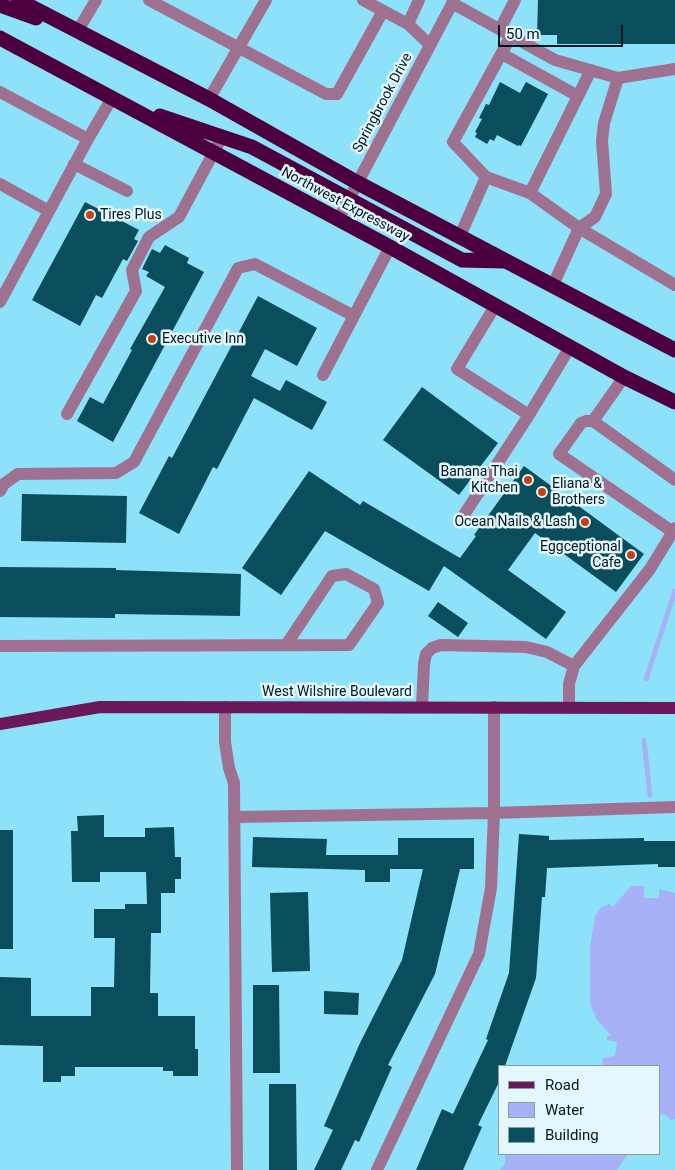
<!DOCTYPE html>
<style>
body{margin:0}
#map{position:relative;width:675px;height:1170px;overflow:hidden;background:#8de1f8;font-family:Roboto,sans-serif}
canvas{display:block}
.legend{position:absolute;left:498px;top:1065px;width:162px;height:90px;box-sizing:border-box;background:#e4f7fd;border:1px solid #899ea4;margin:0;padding:6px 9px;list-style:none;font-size:15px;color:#01181e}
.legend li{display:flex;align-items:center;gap:10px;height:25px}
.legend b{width:25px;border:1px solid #899ea4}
.scale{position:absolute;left:498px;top:25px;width:125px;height:22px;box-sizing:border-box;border:2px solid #01181e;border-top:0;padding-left:6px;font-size:15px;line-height:18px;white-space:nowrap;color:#01181e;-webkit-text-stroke:4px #e4f7fd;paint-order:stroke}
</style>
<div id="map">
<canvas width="675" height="1170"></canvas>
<ul class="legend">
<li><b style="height:6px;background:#6a185a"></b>Road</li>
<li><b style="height:14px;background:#a6b1f7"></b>Water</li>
<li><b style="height:14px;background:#0a4d5c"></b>Building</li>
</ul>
<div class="scale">50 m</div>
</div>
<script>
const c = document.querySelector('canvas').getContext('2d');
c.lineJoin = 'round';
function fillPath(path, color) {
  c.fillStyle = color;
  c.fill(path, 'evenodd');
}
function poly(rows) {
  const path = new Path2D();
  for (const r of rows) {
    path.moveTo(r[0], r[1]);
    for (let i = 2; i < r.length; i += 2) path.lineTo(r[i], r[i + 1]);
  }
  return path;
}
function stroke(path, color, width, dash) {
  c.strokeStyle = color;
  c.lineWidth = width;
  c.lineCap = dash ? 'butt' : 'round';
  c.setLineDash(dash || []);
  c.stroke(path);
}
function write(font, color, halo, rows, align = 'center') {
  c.font = font + ' Roboto,sans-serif';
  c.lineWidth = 5;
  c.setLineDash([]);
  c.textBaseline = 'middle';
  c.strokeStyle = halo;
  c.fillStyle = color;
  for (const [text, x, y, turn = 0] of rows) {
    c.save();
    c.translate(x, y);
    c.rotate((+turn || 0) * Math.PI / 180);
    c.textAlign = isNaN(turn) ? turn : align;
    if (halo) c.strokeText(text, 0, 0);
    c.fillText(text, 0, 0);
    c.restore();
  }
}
const water = poly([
 [631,886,644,886,644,898,659,898,659,889,675,893,675,1119,672,1121,663,1113,659,1116,659,1066,603,1066,602,1058,615,1056,617,1042,607,1040,607,1037,611,1035,597,1020,590,1003,590,948,595,916,601,907,609,904,613,907],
 [505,1154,628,1154,617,1170,500,1170,505,1164]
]);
const stream = poly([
 [646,679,675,591],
 [644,740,650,795]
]);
const building = poly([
 [538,0,675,0,675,44,557,44,557,35,537,35],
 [500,82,520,93,526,82,548,94,521,146,519,145,518,146,497,135,494,141,490,139,487,144,475,137,477,133,475,132,482,119,479,118,486,104,489,105],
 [85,202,139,230,134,239,138,241,127,261,123,259,102,298,96,295,80,326,32,300],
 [165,245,189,258,187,263,204,272,113,442,77,421,90,397,103,404,132,350,130,349,165,287,146,276,149,272,142,269,152,249,160,253],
 [258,296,317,328,297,366,265,349,251,376,280,391,286,380,327,402,312,430,254,398,217,469,213,467,179,534,139,513,169,456,172,458],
 [422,387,498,443,459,495,383,440],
 [524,466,644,554,616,592,535,533,508,570,566,612,546,639,444,566,429,591,325,531,281,595,242,568,309,471,360,505,363,501,460,558,476,536,474,535],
 [22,494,127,496,126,543,21,541],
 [0,567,116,568,116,570,241,574,240,616,115,614,115,618,0,617],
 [438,602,468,623,458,637,428,616],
 [104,815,104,837,145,837,145,828,174,827,175,857,181,857,181,879,175,879,175,893,161,893,161,933,151,933,150,993,158,993,158,1016,195,1016,195,1049,198,1049,198,1076,173,1076,173,1071,163,1071,163,1067,75,1067,75,1076,61,1076,61,1082,43,1082,43,1046,0,1045,0,977,31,978,31,1016,91,1016,91,987,114,987,115,938,94,938,94,909,125,909,125,904,147,904,146,872,100,872,100,882,72,882,71,831,78,831,77,816],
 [0,830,13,830,13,949,0,949],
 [519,834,549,836,549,840,644,838,644,841,675,841,675,867,658,867,658,864,547,868,545,897,542,897,536,978,505,1066,499,1066,499,1082,478,1125,482,1127,463,1170,416,1170,442,1109,453,1114,488,1040,486,1039,509,973],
 [253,837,327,839,326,855,398,855,398,838,474,838,474,869,460,869,435,974,388,1065,392,1067,359,1142,355,1140,341,1170,314,1170,333,1130,324,1126,360,1043,402,960,423,869,390,869,390,882,365,882,365,870,252,867],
 [308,892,310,971,272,972,270,893],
 [253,985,279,985,280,1073,253,1073],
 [324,991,359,993,358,1015,324,1014],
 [269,1084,296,1084,297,1170,269,1170]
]);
const minor = poly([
 [149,0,326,94,337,94,383,11],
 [363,0,408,24],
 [419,0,408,24,430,45],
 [452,3,555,60,618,78,604,123,602,141,606,194,595,217,579,228,553,285],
 [500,29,515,0],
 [77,32,96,0],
 [511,36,453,142,486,177,530,193,579,228,675,285],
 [502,54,578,96],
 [618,78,675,69],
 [0,92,88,139],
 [209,99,266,0],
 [74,164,127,191],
 [0,184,49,211],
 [530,193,591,70],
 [338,220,454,0],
 [460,236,486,177],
 [0,302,88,139,112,98],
 [495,306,457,369,529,415],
 [323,375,390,247],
 [624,377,593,421,675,480],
 [67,414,136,291,132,270,149,237,179,217,222,137],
 [593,421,586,421,581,423,559,454,673,532],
 [0,491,4,484,18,474,116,473,134,462,238,268,255,264,354,316],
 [460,521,529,415,570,347],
 [0,646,349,645,378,603,374,589,346,574,332,576,286,645],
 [225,707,225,742,229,768,234,783,237,1170],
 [422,707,424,664,426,654,432,648,441,645,526,647,547,652,574,666],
 [569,707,569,684,574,666,650,569,675,528],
 [234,817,494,813,675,807],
 [377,1170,479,954,491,888,494,813,494,707]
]);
const major = poly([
 [0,724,100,707,675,708]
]);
const highway = poly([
 [18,0,209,99,358,183,675,350],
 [0,5,36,18],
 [0,38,390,247,624,377,675,402],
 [160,116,252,147,462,260,504,261]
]);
const markers = [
 [90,215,5,"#c84010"],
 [152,339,5,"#c84010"],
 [528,480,5,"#c84010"],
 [542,492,5,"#c84010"],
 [585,522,5,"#c84010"],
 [631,555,5,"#c84010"]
];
const streetNames = [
 ["Springbrook Drive",383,103,-62],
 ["Northwest Expressway",345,205,28],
 ["West Wilshire Boulevard",337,692]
];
const poiNames = [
 ["Tires Plus",100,215],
 ["Executive Inn",162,339],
 ["Banana Thai",518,472,"right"],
 ["Kitchen",518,488,"right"],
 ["Eliana &",552,484],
 ["Brothers",552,500],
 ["Ocean Nails & Lash",575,522,"right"],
 ["Eggceptional",621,547,"right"],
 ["Cafe",621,563,"right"]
];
fillPath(water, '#a6b1f7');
stroke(stream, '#a6b1f7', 5);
fillPath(building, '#0a4d5c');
stroke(minor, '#9e7191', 12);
stroke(major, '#6a185a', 12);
stroke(highway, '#4d0040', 15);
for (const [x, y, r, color] of markers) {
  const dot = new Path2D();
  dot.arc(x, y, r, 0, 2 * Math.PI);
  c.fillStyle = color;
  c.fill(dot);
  stroke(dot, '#e4f7fd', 2);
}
write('14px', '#01181e', '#e4f7fd', streetNames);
write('14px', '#01181e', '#e4f7fd', poiNames, 'left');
</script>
